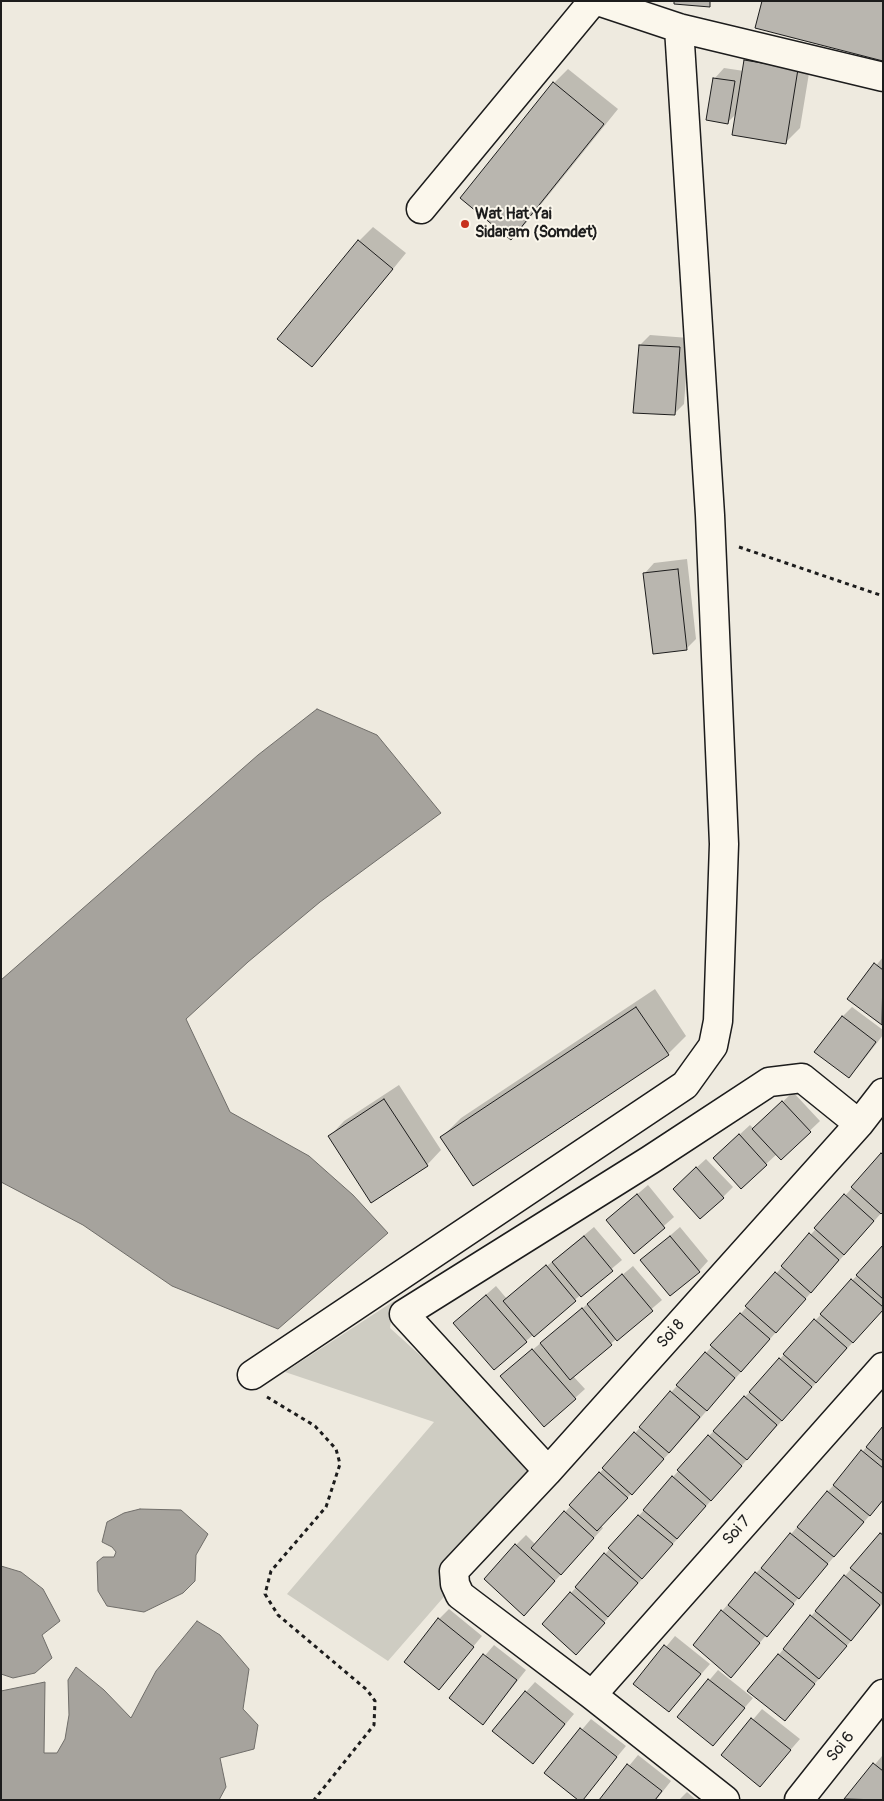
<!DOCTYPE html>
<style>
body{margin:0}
#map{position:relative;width:884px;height:1801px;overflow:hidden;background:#eeeadf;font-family:Pangolin,sans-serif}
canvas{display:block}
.frame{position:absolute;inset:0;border:2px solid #1c1c1c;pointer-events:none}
</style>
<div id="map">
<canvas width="884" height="1801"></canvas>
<div class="frame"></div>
</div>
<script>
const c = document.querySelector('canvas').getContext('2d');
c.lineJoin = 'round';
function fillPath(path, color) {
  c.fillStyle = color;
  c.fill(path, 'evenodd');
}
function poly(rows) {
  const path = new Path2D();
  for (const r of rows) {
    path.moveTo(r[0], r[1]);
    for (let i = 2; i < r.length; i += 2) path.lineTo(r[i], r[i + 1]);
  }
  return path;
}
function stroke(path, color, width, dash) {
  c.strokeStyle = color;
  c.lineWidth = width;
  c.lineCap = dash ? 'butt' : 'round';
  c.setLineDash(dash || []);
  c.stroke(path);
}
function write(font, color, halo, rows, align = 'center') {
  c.font = font + ' Pangolin,sans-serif';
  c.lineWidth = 4;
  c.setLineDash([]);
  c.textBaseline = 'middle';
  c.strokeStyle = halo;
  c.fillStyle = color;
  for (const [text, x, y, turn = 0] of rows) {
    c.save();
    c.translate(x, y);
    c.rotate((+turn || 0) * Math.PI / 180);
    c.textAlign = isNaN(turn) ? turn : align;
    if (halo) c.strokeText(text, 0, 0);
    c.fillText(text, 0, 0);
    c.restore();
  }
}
const green = poly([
 [394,1301,390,1328,548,1471,442,1599,388,1661,287,1594,434,1422,285,1372]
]);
const water = poly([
 [317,709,377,735,441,813,320,902,248,962,186,1019,230,1112,309,1156,353,1195,388,1233,278,1329,172,1286,83,1225,1,1182,1,980,258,755,317,709],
 [140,1509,181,1510,208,1534,196,1555,195,1581,183,1593,144,1612,107,1606,98,1591,97,1562,103,1557,114,1557,116,1552,112,1547,102,1542,107,1522,124,1513,140,1509],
 [1,1566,21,1572,43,1589,60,1621,42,1635,52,1658,35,1673,13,1678,1,1674,1,1566],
 [197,1621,220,1635,249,1669,243,1709,258,1725,254,1749,220,1758,226,1787,219,1800,1,1800,1,1691,45,1682,44,1753,57,1753,65,1739,69,1715,68,1680,76,1667,104,1690,131,1718,156,1671,197,1621]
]);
const shadow = poly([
 [760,46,812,55,800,128,786,142,737,113,728,122,715,78,724,68,744,71,745,61],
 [568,69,618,109,526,223,511,238,554,83],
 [373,227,406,253,326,351,312,366,359,241],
 [650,335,689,338,684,404,674,414,640,345],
 [687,559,696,639,686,649,645,573,654,563],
 [883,957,883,1023,882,1023,849,999],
 [655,989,686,1036,668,1054,442,1137,461,1118],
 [852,1007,883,1030,883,1035,858,1067,849,1076,843,1016],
 [399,1085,441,1150,427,1165,330,1136,344,1121],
 [793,1092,820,1121,781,1158,777,1154,741,1187,725,1148,750,1125,754,1129],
 [883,1153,883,1211,673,1449,601,1526,603,1528,534,1604,516,1545,526,1535,536,1545],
 [706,1159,733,1187,723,1197,684,1179],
 [648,1185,674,1217,634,1252,618,1211],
 [594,1227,622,1260,526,1341,465,1313,496,1286,507,1299],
 [680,1227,708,1261,699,1271,642,1260],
 [883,1247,883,1309,751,1455,586,1643,571,1593,709,1436],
 [633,1266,662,1300,573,1376,585,1389,575,1398,512,1367],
 [883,1428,883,1500,731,1676,722,1611,756,1573,766,1563],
 [883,1531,883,1603,785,1719,749,1690],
 [449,1609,482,1636,439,1688,439,1619],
 [675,1636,710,1664,669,1711,635,1684],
 [494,1645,526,1670,492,1713,483,1723,450,1697],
 [718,1670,753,1698,713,1744,679,1716],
 [535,1682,574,1714,533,1763,526,1692],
 [762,1709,800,1739,760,1785,723,1755],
 [591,1719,626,1746,581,1800,546,1772],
 [883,1753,883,1800,846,1799,882,1756],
 [638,1755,671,1781,656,1800,601,1800],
 [687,1792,696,1800,679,1800]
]);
const building = poly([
 [674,1,710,1,710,7,674,4,674,1],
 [762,1,883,1,883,61,755,28,762,1],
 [744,60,798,69,786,144,732,135,744,60],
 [713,78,735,81,728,124,706,120,713,78],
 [553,82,604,124,511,240,460,198,553,82],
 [358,240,393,269,312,367,277,339,358,240],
 [639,345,680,347,675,415,633,413,639,345],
 [678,569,687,650,653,654,643,573,678,569],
 [874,963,883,970,882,1025,847,999,874,963],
 [636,1007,669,1055,473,1186,440,1137,636,1007],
 [842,1016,876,1042,849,1078,814,1052,842,1016],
 [384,1099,428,1166,371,1203,328,1136,384,1099],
 [782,1101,811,1132,781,1160,752,1129,782,1101],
 [739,1134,767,1165,741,1189,713,1158,739,1134],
 [881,1153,883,1155,883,1212,881,1214,851,1187,881,1153],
 [696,1167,724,1198,700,1219,673,1189,696,1167],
 [637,1194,665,1228,634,1254,606,1220,637,1194],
 [844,1194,874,1221,844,1255,814,1228,844,1194],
 [809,1233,839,1260,811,1293,781,1266,809,1233],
 [584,1236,613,1271,581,1297,552,1262,584,1236],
 [670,1236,700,1272,670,1296,640,1260,670,1236],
 [883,1245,883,1299,856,1275,883,1245],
 [546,1265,576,1301,534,1337,503,1301,546,1265],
 [775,1272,806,1299,776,1333,745,1306,775,1272],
 [622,1274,653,1311,617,1341,587,1304,622,1274],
 [851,1279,883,1307,883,1310,853,1343,820,1314,851,1279],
 [486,1295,527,1342,494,1370,453,1323,486,1295],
 [582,1308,612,1345,570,1380,540,1343,582,1308],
 [740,1313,770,1339,741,1372,710,1345,740,1313],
 [814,1319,847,1348,816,1383,783,1354,814,1319],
 [532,1349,576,1399,544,1427,500,1376,532,1349],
 [705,1352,735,1378,707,1411,676,1385,705,1352],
 [779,1358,812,1387,782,1421,749,1392,779,1358],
 [670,1391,700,1417,669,1453,639,1427,670,1391],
 [744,1396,777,1425,747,1460,713,1431,744,1396],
 [883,1426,883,1461,866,1447,883,1426],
 [634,1432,664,1459,632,1495,602,1468,634,1432],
 [708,1435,742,1466,711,1501,677,1470,708,1435],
 [861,1450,883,1468,883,1500,870,1516,833,1485,861,1450],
 [599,1472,628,1498,597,1531,569,1505,599,1472],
 [672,1476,706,1506,677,1539,643,1510,672,1476],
 [827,1491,864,1522,834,1557,797,1527,827,1491],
 [564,1511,594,1538,561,1575,531,1548,564,1511],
 [638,1515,673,1544,642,1579,608,1548,638,1515],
 [790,1533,828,1564,799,1599,761,1568,790,1533],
 [880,1533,883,1535,883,1594,850,1568,880,1533],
 [515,1544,555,1581,524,1616,484,1579,515,1544],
 [604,1553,638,1583,608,1617,575,1587,604,1553],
 [755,1572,794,1604,767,1637,728,1605,755,1572],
 [844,1575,880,1605,851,1641,815,1611,844,1575],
 [570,1592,605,1623,576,1655,542,1624,570,1592],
 [721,1610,760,1643,731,1678,693,1645,721,1610],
 [810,1615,847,1646,819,1679,783,1649,810,1615],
 [438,1618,474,1647,439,1690,404,1662,438,1618],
 [664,1645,701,1674,669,1712,633,1684,664,1645],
 [483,1654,517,1680,483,1725,449,1698,483,1654],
 [778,1654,815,1684,785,1721,747,1691,778,1654],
 [708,1679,745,1708,713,1746,677,1717,708,1679],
 [525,1691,565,1724,533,1764,492,1731,525,1691],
 [751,1718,791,1750,760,1787,721,1755,751,1718],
 [580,1728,617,1757,583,1800,578,1800,544,1773,580,1728],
 [873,1763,883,1771,883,1800,844,1799,873,1763],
 [627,1764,662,1791,655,1800,599,1800,627,1764]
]);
const path = poly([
 [739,547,883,596],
 [267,1397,315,1426,336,1449,340,1464,326,1507,271,1571,265,1594,278,1615,367,1690,375,1701,374,1725,314,1800]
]);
const minor = poly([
 [598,1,679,28,883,77],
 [421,209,593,1],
 [252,1375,685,1085,713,1046,718,1021,724,844,710,515,679,28],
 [548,1471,404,1314,650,1160,769,1082,802,1078,859,1124],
 [592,1695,883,1367],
 [725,1800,592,1695,460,1595,455,1584,454,1571,548,1471,859,1124,883,1093],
 [799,1800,883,1694]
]);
const markers = [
 [465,224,5,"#c8321e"]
];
const poiNames = [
 ["Wat Hat Yai",475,215],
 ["Sidaram (Somdet)",475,233]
];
const streetNames = [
 ["Soi 8",671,1334,-48],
 ["Soi 7",737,1531,-48],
 ["Soi 6",841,1747,-51]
];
fillPath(green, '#ceccc2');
fillPath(water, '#a6a39d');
stroke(water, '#6f6d69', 1);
fillPath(shadow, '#0003');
fillPath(building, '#b9b6af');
stroke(building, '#1c1c1c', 1);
stroke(minor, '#1c1c1c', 31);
stroke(path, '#1c1c1c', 3, [4, 4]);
stroke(minor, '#fbf7ec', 28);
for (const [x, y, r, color] of markers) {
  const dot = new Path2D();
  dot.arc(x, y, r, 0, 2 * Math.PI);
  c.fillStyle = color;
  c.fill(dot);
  stroke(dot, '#fbf7ec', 2);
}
write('bold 16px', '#1c1c1c', '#fbf7ec', poiNames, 'left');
write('16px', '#1c1c1c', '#fbf7ec', streetNames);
</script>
